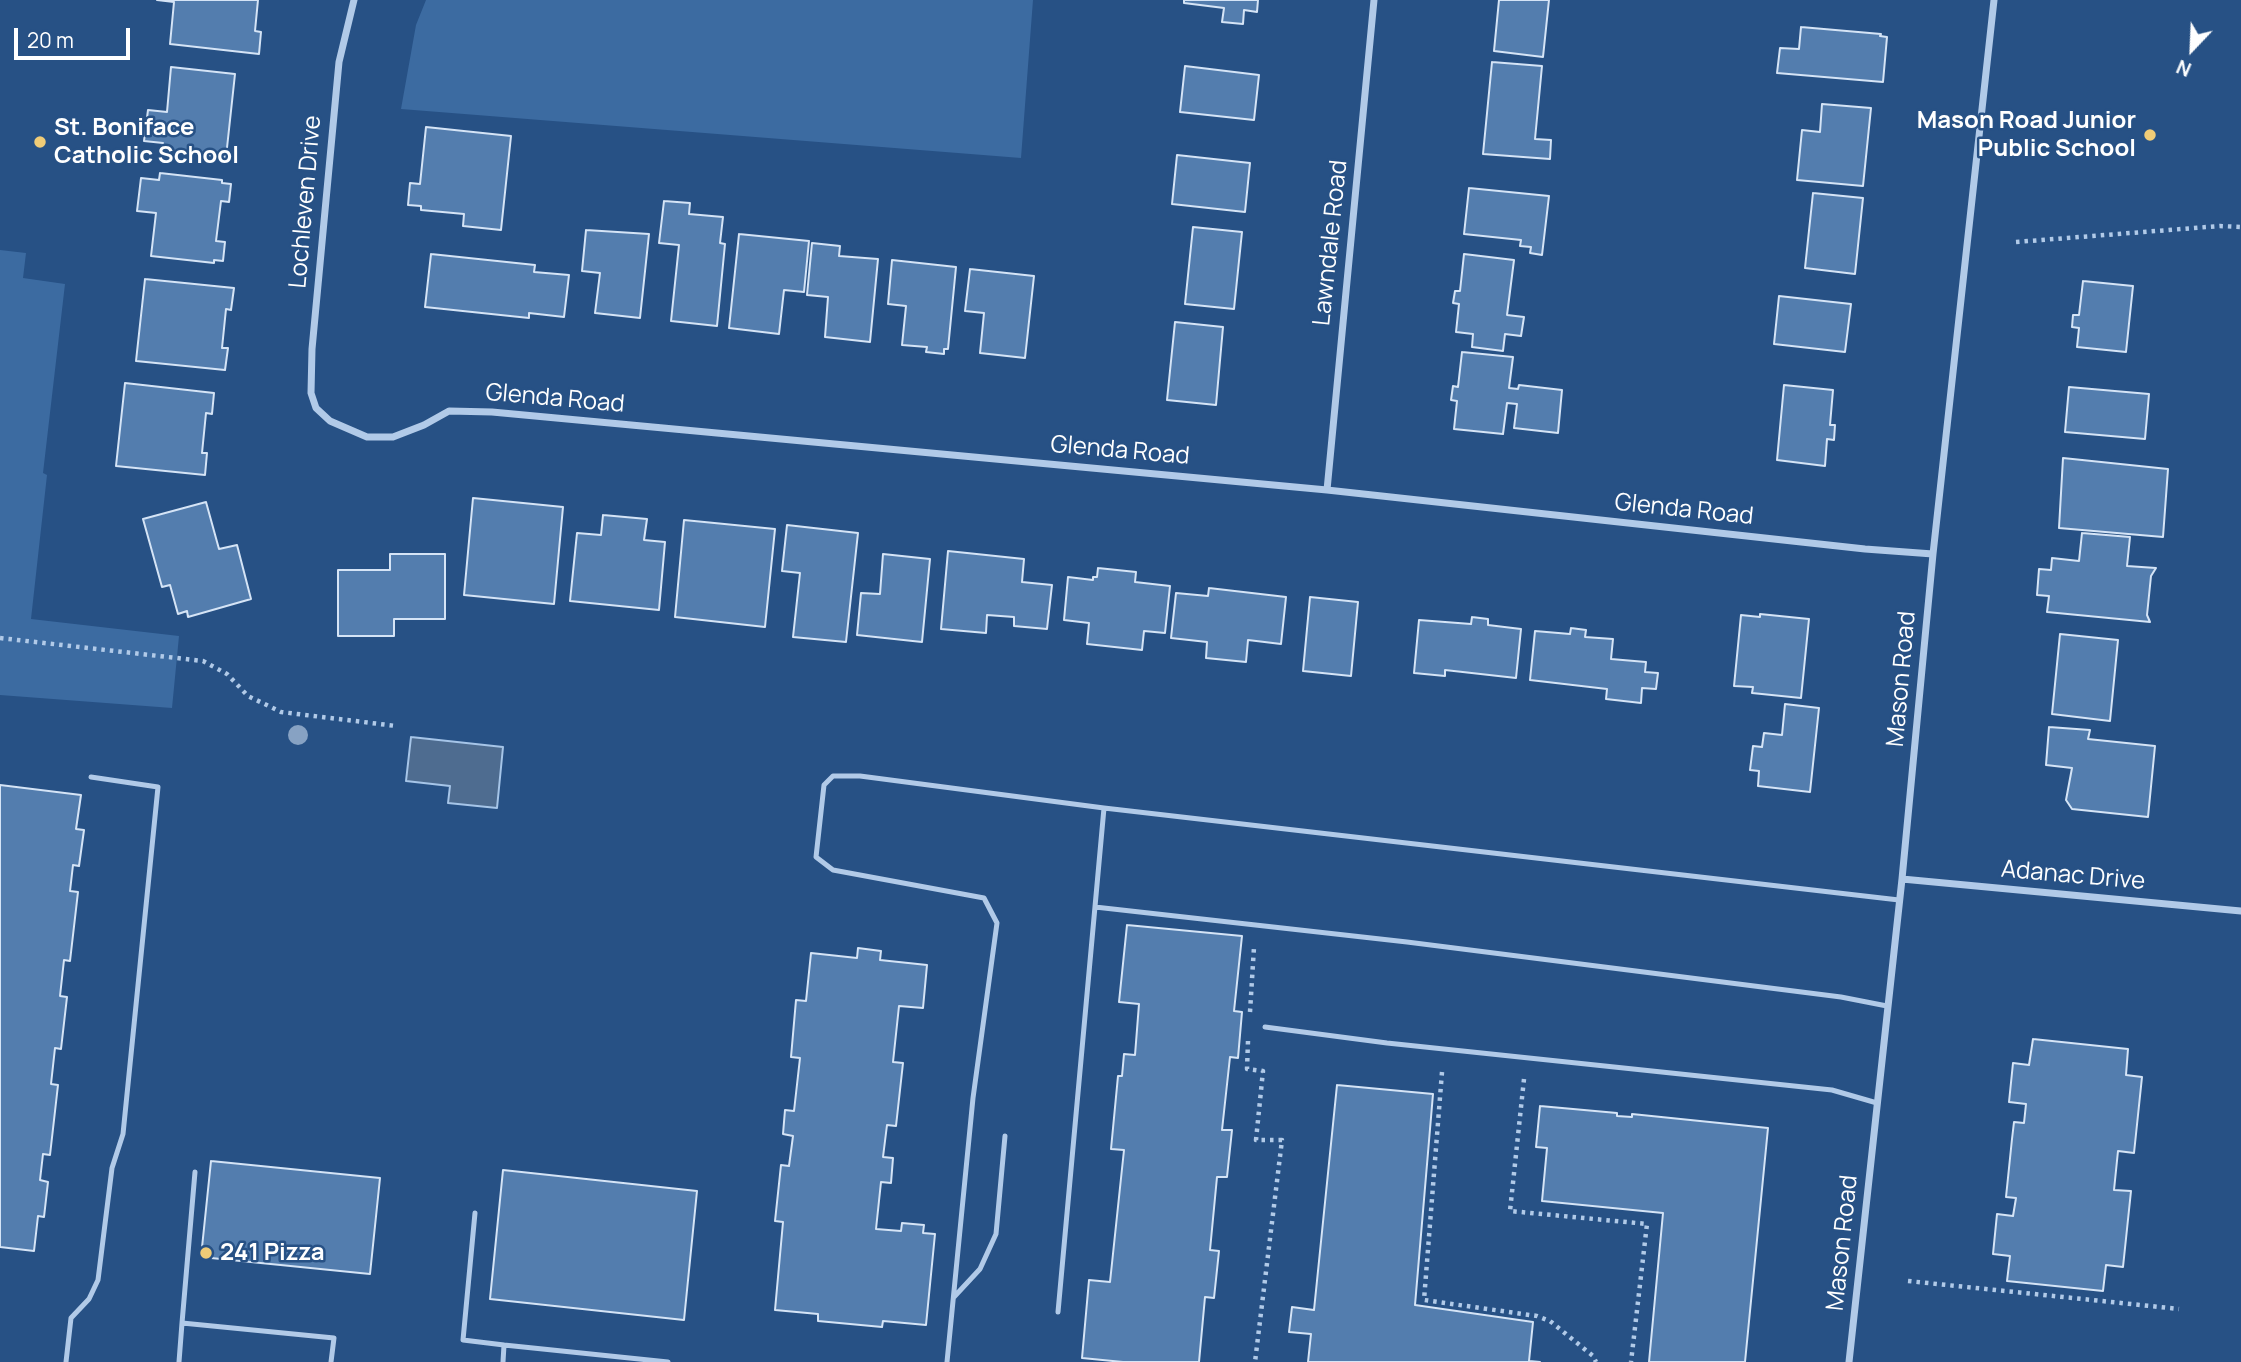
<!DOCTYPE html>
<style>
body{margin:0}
#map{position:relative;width:2241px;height:1362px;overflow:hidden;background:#275185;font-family:Manrope,sans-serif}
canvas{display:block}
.north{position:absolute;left:2157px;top:14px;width:70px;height:70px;-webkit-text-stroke:5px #275185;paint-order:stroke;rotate:203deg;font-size:19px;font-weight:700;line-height:28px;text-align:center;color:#fff}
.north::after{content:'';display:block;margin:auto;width:24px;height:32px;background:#fff;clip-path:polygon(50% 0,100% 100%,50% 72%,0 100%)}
.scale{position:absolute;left:14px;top:28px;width:116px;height:32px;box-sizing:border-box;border:4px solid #fff;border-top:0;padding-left:9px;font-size:21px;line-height:24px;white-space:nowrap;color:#fff;-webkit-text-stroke:5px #275185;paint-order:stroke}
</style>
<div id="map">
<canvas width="2241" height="1362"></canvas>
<div class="north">N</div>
<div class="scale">20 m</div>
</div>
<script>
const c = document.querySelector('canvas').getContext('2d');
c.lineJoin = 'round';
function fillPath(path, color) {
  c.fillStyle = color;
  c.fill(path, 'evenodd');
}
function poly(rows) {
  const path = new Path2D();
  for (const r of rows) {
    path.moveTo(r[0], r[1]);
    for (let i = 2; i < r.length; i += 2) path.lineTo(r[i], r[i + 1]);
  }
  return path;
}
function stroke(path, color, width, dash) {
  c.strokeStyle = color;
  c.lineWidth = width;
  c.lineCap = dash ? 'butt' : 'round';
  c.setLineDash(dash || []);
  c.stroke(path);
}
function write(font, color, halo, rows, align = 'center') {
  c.font = font + ' Manrope,sans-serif';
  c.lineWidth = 5;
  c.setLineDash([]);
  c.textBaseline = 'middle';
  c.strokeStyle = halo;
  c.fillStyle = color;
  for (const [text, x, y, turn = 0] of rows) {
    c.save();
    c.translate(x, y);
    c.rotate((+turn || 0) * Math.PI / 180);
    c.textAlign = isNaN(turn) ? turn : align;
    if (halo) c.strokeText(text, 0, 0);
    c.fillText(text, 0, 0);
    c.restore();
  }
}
const green = poly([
 [426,0,1033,0,1021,158,401,109,416,25],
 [0,250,26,253,23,278,65,284,43,473,47,475,31,619,179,636,172,708,0,695]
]);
const water = poly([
 [411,737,503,747,497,808,448,803,450,786,406,781,411,737]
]);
const building = poly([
 [157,0,258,0,255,31,261,32,259,54,170,44,174,2,157,0],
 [1184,0,1258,0,1257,12,1244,10,1243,24,1222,22,1224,8,1184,3,1184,0],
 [1499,0,1549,0,1543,57,1494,51,1499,0],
 [1801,27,1881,34,1880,36,1887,37,1883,82,1777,73,1780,48,1799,49,1801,27],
 [1492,62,1542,66,1535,139,1551,140,1550,159,1483,154,1492,62],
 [1185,66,1259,75,1254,120,1180,112,1185,66],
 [171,67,235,74,226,157,162,150,163,143,144,141,148,110,167,112,171,67],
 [1822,104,1871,108,1863,186,1797,180,1802,130,1820,132,1822,104],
 [426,127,511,136,501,230,463,226,464,214,421,210,421,206,408,205,410,183,420,184,426,127],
 [1177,155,1250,163,1245,212,1172,204,1177,155],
 [160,173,222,180,222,183,231,184,229,202,221,201,216,241,225,242,223,261,214,260,214,263,151,256,156,213,137,211,141,178,159,180,160,173],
 [1469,188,1549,196,1542,255,1530,253,1531,247,1520,246,1521,240,1464,234,1469,188],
 [1813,193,1863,198,1855,274,1805,268,1813,193],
 [664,201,690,203,689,214,723,217,720,243,725,244,717,326,671,321,679,245,659,243,664,201],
 [1193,227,1242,232,1234,309,1185,304,1193,227],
 [586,230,649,234,640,318,595,313,600,273,582,271,586,230],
 [739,234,809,241,804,292,784,290,779,334,729,328,739,234],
 [812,243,840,246,839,256,878,259,870,342,825,337,828,297,807,295,812,243],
 [431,254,535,265,534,272,569,275,564,317,529,313,529,318,425,307,431,254],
 [1464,254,1514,260,1507,315,1524,317,1521,336,1505,334,1503,351,1472,347,1473,334,1456,332,1459,304,1453,303,1455,291,1460,291,1464,254],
 [892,260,956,267,948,349,944,349,944,354,926,352,927,347,902,345,906,306,888,304,892,260],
 [970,269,1034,276,1025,358,980,353,984,313,965,311,970,269],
 [145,279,234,288,231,310,226,309,222,348,228,348,225,370,136,361,145,279],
 [2083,281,2133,286,2126,352,2077,347,2079,328,2072,327,2073,315,2079,315,2083,281],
 [1779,296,1851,304,1845,352,1774,344,1779,296],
 [1175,322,1223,327,1216,405,1167,400,1175,322],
 [1462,352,1513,357,1509,388,1518,389,1519,385,1562,390,1558,433,1514,428,1517,404,1507,403,1503,434,1454,429,1457,401,1451,400,1453,386,1458,387,1462,352],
 [125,383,214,393,212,414,206,413,202,453,207,453,205,475,116,466,125,383],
 [1784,385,1833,390,1830,425,1835,425,1834,440,1827,439,1825,466,1777,460,1784,385],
 [2069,387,2149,394,2145,439,2065,432,2069,387],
 [2063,458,2168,469,2163,537,2059,528,2063,458],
 [473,498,563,507,554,604,464,595,473,498],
 [206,502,219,549,237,545,251,599,188,617,187,611,178,614,170,585,162,587,143,519,206,502],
 [603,515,647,519,644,540,665,542,659,610,570,601,577,533,601,535,603,515],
 [684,520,775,529,765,627,675,617,684,520],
 [787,525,858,533,846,642,793,637,800,573,782,571,787,525],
 [2082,533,2130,537,2127,566,2156,568,2151,576,2147,615,2150,622,2047,612,2049,596,2037,595,2039,569,2051,570,2052,558,2079,561,2082,533],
 [948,551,1024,559,1022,582,1052,585,1047,629,1014,626,1014,617,987,615,986,633,941,629,948,551],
 [390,554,445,554,445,619,394,619,394,636,338,636,338,570,390,570,390,554],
 [883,554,930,559,922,642,857,635,861,593,880,594,883,554],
 [1098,568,1136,572,1135,582,1170,586,1165,633,1144,631,1142,650,1087,644,1089,623,1064,620,1068,577,1093,580,1093,577,1097,577,1098,568],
 [1209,588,1286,597,1281,644,1248,640,1246,662,1206,658,1207,642,1171,638,1176,593,1208,596,1209,588],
 [1310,597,1358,602,1351,676,1303,671,1310,597],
 [1760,614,1809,619,1801,698,1752,693,1753,687,1734,686,1741,615,1760,617,1760,614],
 [1472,617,1488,619,1488,625,1521,629,1516,678,1445,670,1445,676,1414,673,1419,620,1471,624,1472,617],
 [1571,628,1586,630,1585,637,1613,639,1611,659,1646,662,1645,672,1658,673,1656,689,1642,688,1641,703,1606,699,1607,689,1530,680,1535,631,1570,634,1571,628],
 [2060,634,2118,640,2110,721,2052,714,2060,634],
 [1785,704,1819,708,1810,792,1758,786,1759,771,1750,770,1753,746,1762,747,1764,733,1782,735,1785,704],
 [2049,727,2090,730,2088,739,2155,746,2148,817,2072,809,2066,800,2072,768,2046,765,2049,727],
 [0,785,81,795,76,829,84,830,79,866,73,865,70,891,78,892,70,961,64,960,60,996,67,997,61,1049,55,1048,51,1084,58,1085,50,1155,43,1154,40,1180,48,1182,44,1217,38,1216,34,1251,0,1247,0,785],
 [1127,925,1242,936,1234,1011,1242,1012,1238,1058,1230,1057,1222,1130,1232,1130,1227,1177,1217,1177,1210,1250,1219,1251,1214,1298,1205,1297,1199,1362,1123,1362,1082,1358,1089,1280,1110,1282,1124,1150,1111,1149,1118,1076,1122,1076,1124,1054,1135,1055,1139,1004,1119,1002,1127,925],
 [858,948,881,951,880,960,927,965,923,1008,899,1006,893,1062,903,1063,896,1126,887,1125,883,1157,893,1158,891,1183,881,1182,876,1229,901,1231,902,1223,924,1225,923,1233,935,1234,926,1325,883,1321,882,1327,818,1321,818,1314,775,1310,783,1222,775,1221,781,1165,789,1166,793,1136,783,1134,785,1110,794,1111,800,1058,791,1057,796,1000,806,1001,811,953,857,958,858,948],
 [2033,1039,2128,1049,2126,1075,2142,1077,2134,1153,2118,1151,2114,1190,2131,1191,2123,1267,2106,1265,2103,1291,2007,1281,2010,1256,1993,1254,1997,1214,2013,1216,2016,1198,2006,1197,2012,1139,2014,1122,2024,1123,2026,1104,2009,1102,2013,1063,2029,1065,2033,1039],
 [1337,1085,1433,1094,1415,1305,1533,1322,1529,1361,1540,1362,1308,1362,1311,1334,1289,1332,1292,1307,1314,1310,1337,1085],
 [1540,1106,1617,1113,1617,1116,1632,1117,1632,1114,1768,1128,1745,1362,1649,1362,1663,1213,1542,1201,1547,1148,1536,1147,1540,1106],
 [211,1161,380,1178,370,1274,201,1257,211,1161],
 [503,1170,697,1191,684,1320,490,1299,503,1170]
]);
const path = poly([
 [2016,242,2220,226,2241,227],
 [0,638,203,661,227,674,248,696,281,712,396,726],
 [1250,1012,1254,947],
 [1248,1041,1247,1069,1263,1071,1256,1140,1282,1140,1255,1362],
 [1442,1072,1424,1300,1537,1316,1550,1321,1593,1356,1596,1362],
 [1524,1079,1510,1211,1647,1224,1631,1362],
 [1908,1281,2179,1309]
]);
const service = poly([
 [1095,907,1407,942,1841,997,1887,1006],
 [1265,1027,1387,1043,1832,1090,1877,1103],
 [475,1213,463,1340,504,1345],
 [954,1297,980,1269,996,1234,1005,1136],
 [1058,1312,1104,808],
 [182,1323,195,1172],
 [66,1362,71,1318,89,1299,98,1280,112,1168,123,1134,158,787,91,777],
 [179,1362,182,1323,334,1338,331,1362],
 [503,1362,504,1345,668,1362],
 [947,1362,973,1098,997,923,984,898,833,870,816,857,824,785,833,776,860,776,1104,808,1899,900]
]);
const minor = poly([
 [354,0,339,62,312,349,311,393,316,408,330,421,367,437,393,437,424,425,449,411,492,412,1327,490,1865,549,1933,554],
 [1327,490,1374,0],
 [1902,879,2241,911],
 [1849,1362,1902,879,1933,554,1994,0]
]);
const trees = [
 [298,735]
];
const markers = [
 [2150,135,7,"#f0cc77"],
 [40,142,7,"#f0cc77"],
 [206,1253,7,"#f0cc77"]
];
const poiNames = [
 ["Mason Road Junior",2136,121,"right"],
 ["Public School",2136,149,"right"],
 ["St. Boniface",54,128],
 ["Catholic School",54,156],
 ["241 Pizza",220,1253]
];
const streetNames = [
 ["Lochleven Drive",306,202,-85],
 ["Lawndale Road",1331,243,-84],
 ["Glenda Road",555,399,5],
 ["Glenda Road",1120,451,5],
 ["Glenda Road",1684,510,6],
 ["Mason Road",1902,679,-85],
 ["Adanac Drive",2073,876,5],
 ["Mason Road",1843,1243,-84]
];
fillPath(green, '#3c6ba1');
fillPath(water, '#4e6c90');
stroke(water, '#a6c5e8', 2);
fillPath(building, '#537dae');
stroke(building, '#d5e4f6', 2);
stroke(path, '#b1cae8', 4.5, [3.5, 5]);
stroke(service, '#b1cae8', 5);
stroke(minor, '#b1cae8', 7);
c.fillStyle = '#87a2c3';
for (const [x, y] of trees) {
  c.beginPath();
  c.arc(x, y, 10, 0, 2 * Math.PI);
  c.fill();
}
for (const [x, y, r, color] of markers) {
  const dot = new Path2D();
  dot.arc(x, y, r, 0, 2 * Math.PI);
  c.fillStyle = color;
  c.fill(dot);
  stroke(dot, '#275185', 2.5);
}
write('bold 24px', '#fff', '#275185', poiNames, 'left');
write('24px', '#fff', '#275185', streetNames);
</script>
